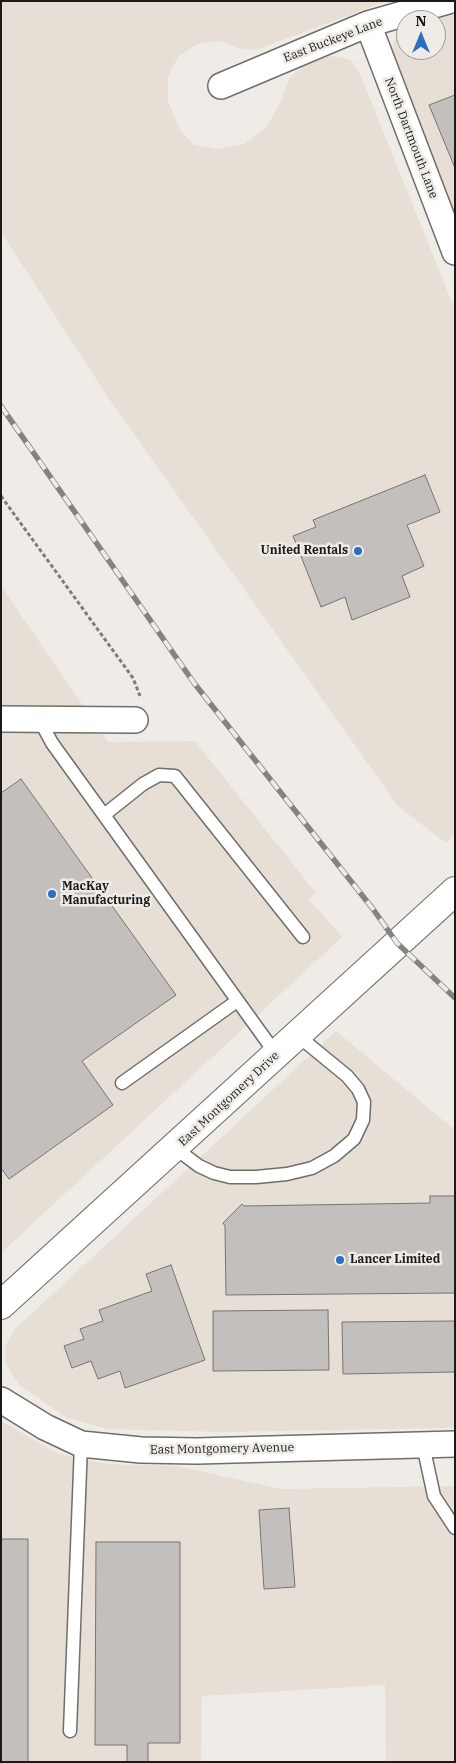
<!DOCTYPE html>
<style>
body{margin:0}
#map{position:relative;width:456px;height:1763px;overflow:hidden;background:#efece8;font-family:"IBM Plex Serif",serif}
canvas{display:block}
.frame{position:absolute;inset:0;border:2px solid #1b1a18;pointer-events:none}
.north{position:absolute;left:396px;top:10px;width:50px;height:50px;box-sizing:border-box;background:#efece8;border:1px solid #9a9895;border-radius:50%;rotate:0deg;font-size:14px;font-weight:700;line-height:20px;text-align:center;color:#1b1a18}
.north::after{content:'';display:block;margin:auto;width:18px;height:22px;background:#2a70c1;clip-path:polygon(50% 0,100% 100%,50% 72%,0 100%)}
</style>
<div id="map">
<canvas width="456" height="1763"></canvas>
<div class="frame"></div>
<div class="north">N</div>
</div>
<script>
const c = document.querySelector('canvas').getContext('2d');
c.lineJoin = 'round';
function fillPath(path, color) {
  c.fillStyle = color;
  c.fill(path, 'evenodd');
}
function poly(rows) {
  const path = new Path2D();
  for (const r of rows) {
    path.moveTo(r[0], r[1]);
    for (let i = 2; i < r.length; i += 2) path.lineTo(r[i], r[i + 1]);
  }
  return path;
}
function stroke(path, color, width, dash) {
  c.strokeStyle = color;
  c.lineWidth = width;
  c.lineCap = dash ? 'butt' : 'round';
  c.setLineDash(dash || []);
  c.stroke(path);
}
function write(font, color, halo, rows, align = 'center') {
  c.font = font + ' "IBM Plex Serif",serif';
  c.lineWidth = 5;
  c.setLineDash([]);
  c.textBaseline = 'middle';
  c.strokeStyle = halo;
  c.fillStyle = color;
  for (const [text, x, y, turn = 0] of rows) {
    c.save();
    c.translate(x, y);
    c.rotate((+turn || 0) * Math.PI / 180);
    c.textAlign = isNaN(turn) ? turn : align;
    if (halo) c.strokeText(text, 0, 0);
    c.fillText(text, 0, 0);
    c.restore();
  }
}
const built = poly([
 [1,1,387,1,256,50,241,49,220,41,197,44,178,57,168,77,168,101,179,128,193,144,218,149,244,144,266,128,281,101,289,78,307,63,331,56,351,60,359,71,455,310,455,834,446,843,398,806,107,396,1,232],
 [455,11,455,221,392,64,393,42,405,27,406,50,436,50,436,20,427,20],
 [1,586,108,742,195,741,316,893,309,899,342,937,1,1253],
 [336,1031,455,1130,455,1428,223,1432,107,1429,67,1418,19,1385,6,1364,5,1347,14,1330],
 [1,1421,59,1454,107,1464,177,1466,281,1489,455,1486,455,1762,386,1762,385,1685,202,1696,201,1762,1,1762]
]);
const building = poly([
 [455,95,455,168,429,105,455,95],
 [425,475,440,512,407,525,424,566,402,576,410,597,352,620,345,597,321,607,293,536,316,527,313,520,425,475],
 [21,779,176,995,82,1061,113,1105,9,1179,1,1168,1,793,21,779],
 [430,1196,455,1196,455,1293,226,1295,225,1226,223,1223,242,1204,244,1206,430,1203,430,1196],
 [171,1265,205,1360,125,1388,120,1371,98,1379,91,1361,72,1368,64,1346,84,1339,80,1329,103,1321,99,1310,152,1291,146,1274,171,1265],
 [328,1310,329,1370,213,1371,213,1311,328,1310],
 [455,1321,455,1372,343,1374,342,1322,455,1321],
 [289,1508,295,1587,264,1589,259,1510,289,1508],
 [1,1539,28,1539,28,1762,1,1762,1,1539],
 [96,1542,180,1542,180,1743,148,1743,148,1762,127,1762,127,1745,95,1745,96,1542]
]);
const path = poly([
 [1,496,133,678,140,696]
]);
const service = poly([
 [39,719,52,743,276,1054],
 [104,815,143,784,159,775,175,776,303,937],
 [122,1083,237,1001],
 [175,1148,199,1166,214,1173,230,1177,256,1177,287,1174,312,1168,334,1156,354,1139,363,1120,364,1102,358,1089,347,1076,297,1035],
 [423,1445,434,1496,455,1528],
 [70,1731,81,1444]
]);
const minor = poly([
 [368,24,455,252],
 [221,86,368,24,448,1],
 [1,719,135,720],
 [1,1400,45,1427,81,1444,141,1450,197,1451,455,1444]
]);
const secondary = poly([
 [1,1305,455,891]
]);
const rail = poly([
 [1,406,194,683,373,909,397,943,455,998]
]);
const markers = [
 [358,551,5,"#2a70c1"],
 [52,894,5,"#2a70c1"],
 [340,1260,5,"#2a70c1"]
];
const streetNames = [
 ["East Buckeye Lane",333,40,-21],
 ["North Dartmouth Lane",411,138,69],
 ["East Montgomery Drive",229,1099,-43],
 ["East Montgomery Avenue",222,1449,-1]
];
const poiNames = [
 ["United Rentals",348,551,"right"],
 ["MacKay",62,887],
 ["Manufacturing",62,901],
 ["Lancer Limited",350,1260]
];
fillPath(built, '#e7dfd5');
fillPath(building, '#c2bfbc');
stroke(building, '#777471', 1);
stroke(service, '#706d6a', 15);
stroke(minor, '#706d6a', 28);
stroke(secondary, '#706d6a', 30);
stroke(path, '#807e7b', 3, [4, 2.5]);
stroke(service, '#fff', 12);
stroke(minor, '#fff', 25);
stroke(secondary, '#fff', 28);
stroke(rail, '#858380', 5.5);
stroke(rail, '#efece8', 4, [11]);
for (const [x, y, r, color] of markers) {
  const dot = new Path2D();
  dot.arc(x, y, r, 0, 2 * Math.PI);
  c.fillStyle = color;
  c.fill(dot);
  stroke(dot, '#efece8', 2);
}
write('12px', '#1b1a18', '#efece8', streetNames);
write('bold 12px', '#1b1a18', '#efece8', poiNames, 'left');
</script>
